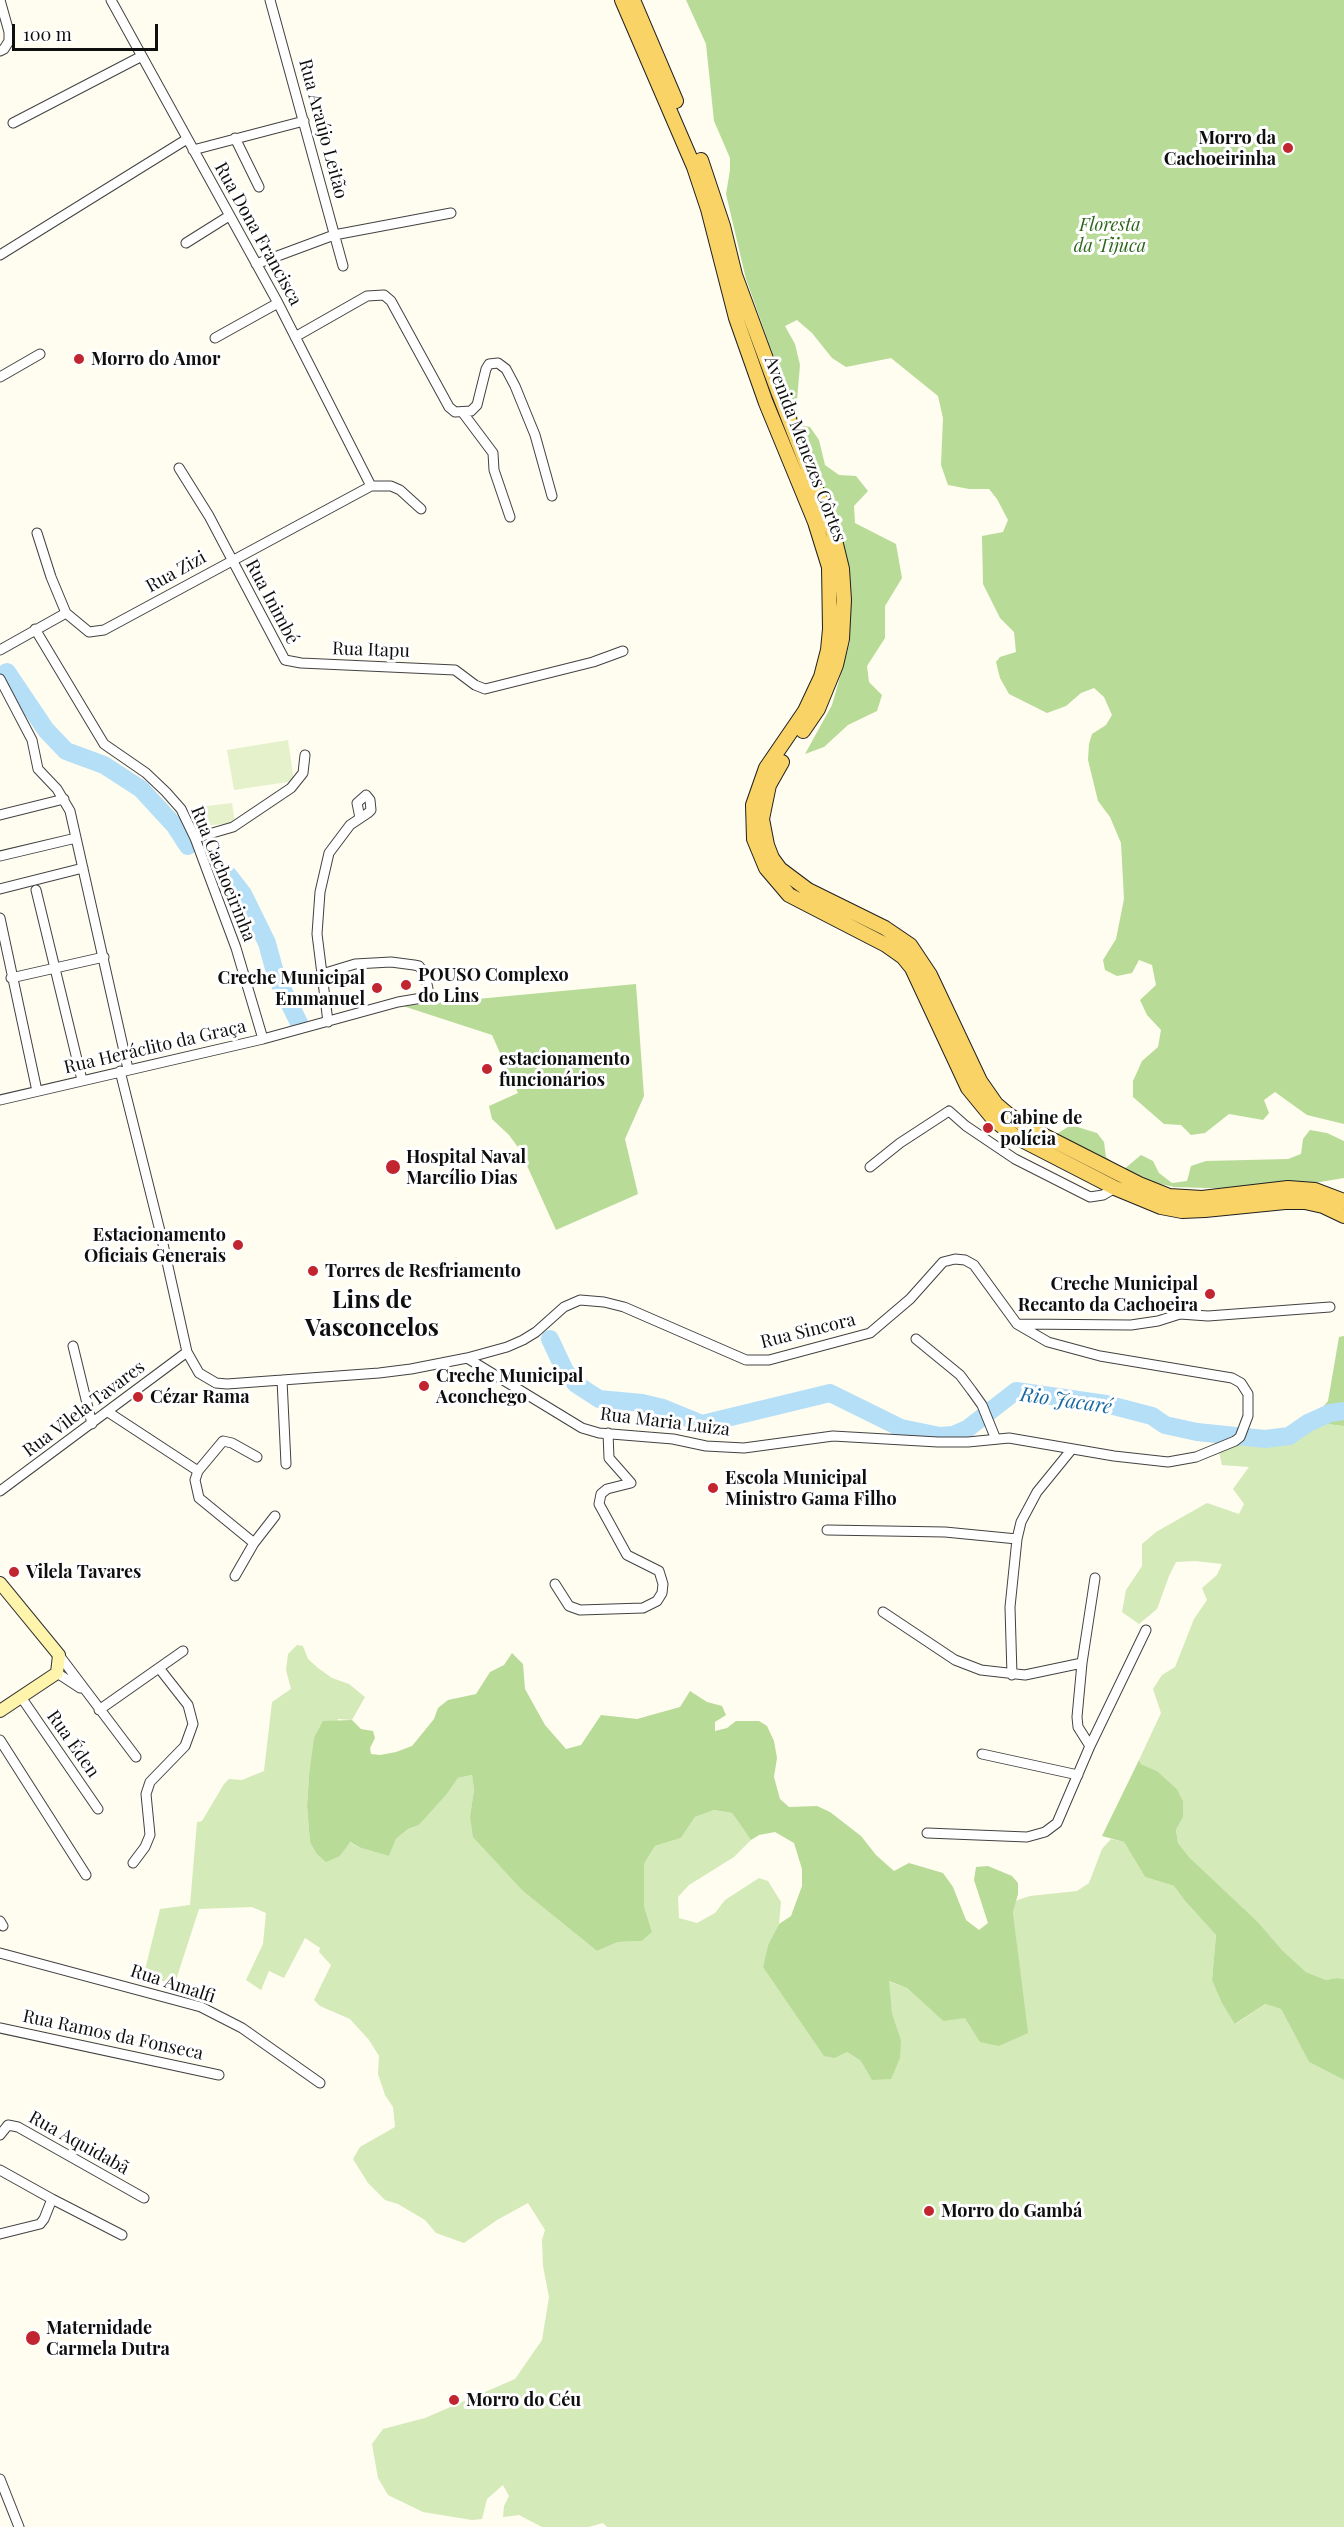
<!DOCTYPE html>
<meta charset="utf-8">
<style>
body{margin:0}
#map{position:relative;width:1344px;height:2527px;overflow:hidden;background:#fffcf0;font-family:"Playfair Display",serif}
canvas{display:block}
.scale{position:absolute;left:12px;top:24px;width:146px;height:27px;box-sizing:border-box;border:3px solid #0f0f0f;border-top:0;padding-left:8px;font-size:18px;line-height:21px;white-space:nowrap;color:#0f0f0f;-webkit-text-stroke:4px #fff;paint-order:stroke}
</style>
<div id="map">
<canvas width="1344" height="2527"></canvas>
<div class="scale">100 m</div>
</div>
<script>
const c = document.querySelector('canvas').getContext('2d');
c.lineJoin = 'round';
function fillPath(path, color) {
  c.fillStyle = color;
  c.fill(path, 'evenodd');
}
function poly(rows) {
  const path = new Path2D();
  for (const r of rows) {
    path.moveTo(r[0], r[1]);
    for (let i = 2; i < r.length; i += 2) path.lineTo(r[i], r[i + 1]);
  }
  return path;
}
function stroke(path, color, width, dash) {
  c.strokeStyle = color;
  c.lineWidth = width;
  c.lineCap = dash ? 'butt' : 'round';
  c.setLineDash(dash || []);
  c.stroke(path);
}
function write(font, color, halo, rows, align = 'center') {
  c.font = font + ' "Playfair Display",serif';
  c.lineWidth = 6;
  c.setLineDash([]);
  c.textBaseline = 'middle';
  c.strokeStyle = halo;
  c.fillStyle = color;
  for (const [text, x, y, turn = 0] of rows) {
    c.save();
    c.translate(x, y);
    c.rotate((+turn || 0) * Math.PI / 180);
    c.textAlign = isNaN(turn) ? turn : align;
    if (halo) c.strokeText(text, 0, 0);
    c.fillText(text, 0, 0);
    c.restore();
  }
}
const green = poly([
 [1310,1422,1344,1426,1344,1979,1337,1978,1326,1980,1306,1972,1282,1950,1258,1922,1190,1858,1178,1843,1176,1830,1183,1817,1183,1801,1177,1789,1157,1771,1141,1764,1139,1760,1161,1713,1153,1689,1162,1675,1175,1667,1194,1619,1207,1600,1202,1588,1217,1575,1222,1564,1195,1561,1176,1562,1169,1576,1157,1609,1139,1624,1122,1612,1126,1590,1142,1566,1142,1544,1156,1532,1207,1503,1239,1514,1244,1504,1233,1489,1249,1467,1222,1465,1219,1452,1253,1433,1289,1437],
 [297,1645,303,1646,308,1659,318,1668,332,1678,349,1684,365,1697,352,1720,338,1719,309,1776,307,1806,310,1842,340,1856,349,1842,361,1848,389,1856,396,1839,408,1829,419,1825,447,1794,458,1778,472,1775,474,1790,470,1816,524,1892,597,1951,618,1942,642,1941,652,1932,644,1906,644,1864,655,1846,681,1838,695,1817,714,1810,732,1813,751,1840,734,1857,689,1885,678,1897,679,1918,697,1923,715,1913,725,1900,759,1878,768,1881,781,1902,779,1924,768,1945,763,1967,835,2058,847,2052,861,2061,901,2040,892,2013,888,1981,907,1988,943,2021,1022,1989,1013,1912,1015,1901,1030,1896,1077,1891,1089,1883,1102,1849,1111,1839,1124,1842,1145,1877,1174,1886,1185,1901,1216,1935,1212,1980,1236,2024,1265,2004,1281,2009,1309,2062,1344,2080,1344,2527,607,2527,603,2523,588,2527,542,2527,519,2515,503,2517,504,2506,509,2496,503,2485,487,2499,482,2519,472,2520,423,2512,388,2495,378,2478,372,2444,383,2429,425,2418,515,2379,542,2340,549,2297,543,2266,542,2240,545,2230,528,2203,497,2220,464,2243,436,2233,425,2220,398,2204,385,2200,368,2183,353,2159,360,2147,395,2127,393,2107,385,2095,378,2074,379,2056,369,2040,350,2019,320,2006,314,2000,331,1965,319,1952,320,1948,305,1938,284,1978,269,1971,261,1990,246,1980,263,1944,266,1913,252,1907,199,1909,175,1983,143,1978,160,1909,190,1905,197,1822,202,1821,224,1784,229,1779,242,1780,264,1771,272,1702,291,1689,286,1670,288,1654]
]);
const forest = poly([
 [686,0,1344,0,1344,1124,1307,1115,1275,1092,1264,1100,1269,1113,1263,1120,1229,1114,1205,1133,1191,1135,1181,1125,1164,1124,1133,1097,1133,1081,1142,1061,1158,1047,1161,1030,1147,1015,1140,1000,1156,985,1152,965,1139,960,1132,973,1117,976,1105,970,1103,960,1116,939,1124,899,1121,843,1110,817,1098,801,1088,760,1089,744,1092,734,1106,725,1112,715,1104,697,1094,688,1081,693,1066,706,1047,713,1009,694,1000,678,996,662,1000,657,1016,652,1014,632,1000,618,983,584,982,536,1003,532,1008,520,997,499,989,489,969,489,948,485,941,465,943,418,938,396,891,358,846,367,832,358,812,333,797,320,785,326,795,344,800,365,796,412,800,425,810,427,819,440,825,465,839,475,856,476,868,491,854,506,855,523,896,544,902,578,885,606,885,638,867,666,869,682,882,695,877,711,848,725,824,747,805,754,832,705,850,642,848,562,840,532,783,383,746,279,726,194,730,170,730,158,714,121,706,44],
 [636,984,644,1096,625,1139,638,1194,556,1230,520,1150,509,1135,492,1119,489,1106,518,1093,492,1035,403,1006],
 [1071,1125,1097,1133,1104,1142,1106,1157,1123,1170,1141,1155,1153,1161,1159,1173,1172,1183,1187,1181,1191,1166,1206,1161,1288,1159,1301,1154,1303,1139,1310,1130,1327,1133,1344,1141,1344,1178,1308,1184,1239,1189,1174,1187,1142,1180,1055,1135],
 [1344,1336,1344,1426,1310,1422,1328,1401,1339,1337],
 [512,1653,523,1664,525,1689,545,1725,566,1749,581,1745,601,1715,637,1719,680,1707,690,1691,707,1702,722,1706,726,1715,715,1722,715,1731,727,1728,736,1721,759,1721,767,1726,774,1741,777,1758,774,1777,780,1799,789,1807,817,1806,830,1812,861,1836,876,1855,894,1871,909,1863,943,1873,953,1887,966,1920,979,1930,988,1923,974,1880,976,1867,988,1866,1012,1876,1018,1883,1018,1894,1013,1912,1028,2033,999,2046,980,2042,965,2018,943,2021,907,1988,889,1981,892,2013,901,2040,900,2058,891,2079,872,2080,861,2061,847,2052,835,2058,824,2056,763,1967,768,1945,779,1924,791,1916,802,1886,802,1869,794,1843,775,1832,759,1835,751,1840,732,1813,714,1810,695,1817,681,1838,655,1846,644,1864,644,1906,652,1932,642,1941,618,1942,597,1951,524,1892,473,1837,470,1816,474,1790,472,1775,458,1778,447,1794,419,1825,408,1829,396,1839,389,1856,361,1848,350,1842,340,1856,326,1862,317,1854,310,1842,307,1806,309,1776,314,1738,323,1721,352,1720,361,1729,373,1731,375,1738,370,1748,371,1754,380,1755,396,1752,412,1746,434,1719,438,1708,448,1700,476,1694,490,1672,504,1665],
 [1139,1760,1141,1764,1157,1771,1177,1789,1183,1801,1183,1817,1176,1830,1178,1843,1190,1858,1258,1922,1282,1950,1306,1972,1326,1980,1337,1978,1344,1979,1344,2080,1309,2062,1281,2009,1265,2004,1235,2024,1222,2003,1212,1980,1216,1935,1185,1901,1174,1886,1145,1877,1124,1842,1102,1836]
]);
const pitch = poly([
 [288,740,294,781,234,790,227,750],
 [232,803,235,823,201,826,199,807]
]);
const river = poly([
 [7,672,46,730,66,751,104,765,141,789,175,826,188,846],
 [216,866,229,876,243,894,267,943,276,976,299,1023],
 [550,1339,565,1371,576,1384,599,1399,642,1403,663,1408,702,1424,830,1393,901,1428,940,1436,953,1435,967,1429,1016,1391,1106,1404,1152,1416,1165,1425,1197,1432,1265,1439,1289,1436,1308,1423,1330,1413,1344,1411]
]);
const street = poly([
 [111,0,278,303,371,486],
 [270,0,343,266],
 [0,51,4,49,9,41,9,32,0,0],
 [13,123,142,56],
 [235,138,259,187],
 [193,150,304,121],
 [186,243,229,216],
 [0,255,187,139],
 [256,264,334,235,451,213],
 [295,337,367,296,384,295,391,301,449,407,455,412,471,411,477,405,486,369,489,364,498,363,506,369,515,386,535,435,552,496],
 [215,338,278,303],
 [0,377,40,354],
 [463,413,493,453,494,470,510,517],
 [179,468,209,516,285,660,301,663,455,670,475,685,485,689,593,662,623,651],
 [37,533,51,577,66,613],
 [35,629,104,744,146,773,166,792,181,809,195,838,236,948,263,1039],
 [0,650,66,613,89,632,104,630,371,486,391,486,400,490,421,509],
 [0,679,32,740,38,769,57,789,70,811,128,1069],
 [0,815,64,799],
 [195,838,233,827,291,788,303,773,305,755],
 [0,856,76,838],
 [0,889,83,868],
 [36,890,82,1080],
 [0,918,37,1091],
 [11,978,104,957],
 [328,1022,317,934,320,892,329,853,350,825,368,813,371,810,370,800,366,795,357,803,360,818],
 [120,1071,161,1235,187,1352,199,1373,216,1383,227,1384,379,1373,411,1369,467,1358,507,1347,523,1340,536,1332,564,1307,580,1300,604,1302,624,1307,746,1360,769,1360,870,1333,910,1299,943,1262,955,1259,965,1260,974,1265,1017,1324,1048,1342,1100,1356,1232,1378,1241,1383,1248,1394,1248,1416,1240,1437,1235,1441,1196,1457,1168,1462,1114,1456,1009,1438,968,1442,938,1442,833,1436,744,1448,706,1446,673,1439,599,1433,582,1428,467,1358],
 [0,1100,263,1039,398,1002,422,998,429,994,425,974,419,966,414,965,391,962,355,964,322,974],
 [870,1167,900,1143,949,1111,966,1126,1015,1159,1090,1197,1103,1195,1115,1188],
 [1019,1324,1131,1325,1158,1321,1180,1314,1208,1316,1330,1307],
 [916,1339,960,1375,972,1391,982,1405,995,1437],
 [73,1346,92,1424],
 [282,1380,286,1464],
 [108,1412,198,1471],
 [0,1491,187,1352],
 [827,1530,945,1532,1017,1539],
 [254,1543,199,1498,195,1480,198,1471,223,1441,232,1443,257,1457],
 [235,1576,254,1543,275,1516],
 [555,1584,569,1606,580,1610,643,1608,657,1601,662,1593,663,1584,659,1571,627,1555,599,1504,601,1494,607,1489,631,1483,609,1458,608,1433],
 [883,1612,955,1660,981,1670,1025,1675,1082,1663],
 [59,1655,136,1757],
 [57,1673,80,1688],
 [1012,1675,1010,1607,1017,1539,1021,1522,1037,1492,1072,1449],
 [21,1697,98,1809],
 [99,1710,183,1651],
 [0,1740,86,1875],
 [1090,1746,1146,1630],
 [982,1754,1078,1775],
 [927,1833,1027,1837,1045,1832,1057,1823,1090,1746,1078,1727,1077,1717,1082,1663,1095,1578],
 [133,1863,145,1847,150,1835,146,1794,150,1782,185,1746,193,1724,188,1705,159,1668],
 [0,1921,3,1926],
 [0,1953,201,2007,242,2028,320,2083],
 [0,2028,219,2075],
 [0,2135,8,2125,18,2127,144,2198],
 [0,2170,52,2199,44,2219,40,2224,0,2234],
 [52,2199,122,2235],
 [0,2479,19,2527]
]);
const secondary = poly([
 [0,1583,59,1655,57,1673,0,1711]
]);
const primary = poly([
 [622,0,694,167,708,209,736,318,766,403,815,522,829,567,830,629,828,650,821,677,805,711,766,768,753,805,754,839,766,868,789,895,886,945,903,957,912,968,968,1088,995,1121,1016,1137,1115,1188,1161,1207,1182,1211,1205,1210,1285,1202,1305,1202,1323,1206,1344,1216],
 [633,0,676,101],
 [701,160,723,226,735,275,779,394,833,532,842,569,844,600,842,639,836,665,818,709,803,731],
 [782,762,769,785,762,819,767,845,772,858,780,869,808,890,885,928,910,945,930,975,980,1081,996,1104,1009,1115,1027,1127,1139,1184,1169,1196,1202,1198,1288,1188,1315,1190,1344,1201]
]);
const markers = [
 [1288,148,6,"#c1252f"],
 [79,359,6,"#c1252f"],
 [406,985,6,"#c1252f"],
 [377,988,6,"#c1252f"],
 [487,1069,6,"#c1252f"],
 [988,1128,6,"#c1252f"],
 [393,1167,8,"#c1252f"],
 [238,1245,6,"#c1252f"],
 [313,1271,6,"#c1252f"],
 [1210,1294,6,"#c1252f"],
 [424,1386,6,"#c1252f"],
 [138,1397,6,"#c1252f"],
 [713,1488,6,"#c1252f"],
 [14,1572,6,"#c1252f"],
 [929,2211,6,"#c1252f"],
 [33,2338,8,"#c1252f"],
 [454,2400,6,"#c1252f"]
];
const streetNames = [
 ["Rua Araújo Leitão",323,129,75],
 ["Rua Dona Francisca",258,234,61],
 ["Avenida Menezes Côrtes",805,449,69],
 ["Rua Zizi",176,572,-29],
 ["Rua Inimbé",272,602,62],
 ["Rua Itapu",371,650,2],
 ["Rua Cachoeirinha",223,874,68],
 ["Rua Heráclito da Graça",155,1047,-13],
 ["Rua Sincora",808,1331,-14],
 ["Rua Vilela Tavares",84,1409,-37],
 ["Rua Maria Luiza",665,1422,7],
 ["Rua Éden",73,1744,55],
 ["Rua Amalfi",173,1984,18],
 ["Rua Ramos da Fonseca",113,2035,12],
 ["Rua Aquidabã",79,2143,29]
];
const poiNames = [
 ["Morro da",1276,138,"right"],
 ["Cachoeirinha",1276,159,"right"],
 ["Morro do Amor",91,359],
 ["POUSO Complexo",418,975],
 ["do Lins",418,996],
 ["Creche Municipal",365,978,"right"],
 ["Emmanuel",365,999,"right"],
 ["estacionamento",499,1059],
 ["funcionários",499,1080],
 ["Cabine de",1000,1118],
 ["polícia",1000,1139],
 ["Hospital Naval",406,1157],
 ["Marcílio Dias",406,1178],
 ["Estacionamento",226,1235,"right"],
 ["Oficiais Generais",226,1256,"right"],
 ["Torres de Resfriamento",325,1271],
 ["Creche Municipal",1198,1284,"right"],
 ["Recanto da Cachoeira",1198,1305,"right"],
 ["Creche Municipal",436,1376],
 ["Aconchego",436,1397],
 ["Cézar Rama",150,1397],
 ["Escola Municipal",725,1478],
 ["Ministro Gama Filho",725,1499],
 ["Vilela Tavares",26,1572],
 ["Morro do Gambá",941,2211],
 ["Maternidade",46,2328],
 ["Carmela Dutra",46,2349],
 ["Morro do Céu",466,2400]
];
const parkNames = [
 ["Floresta",1110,225],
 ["da Tijuca",1110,246]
];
const waterNames = [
 ["Rio Jacaré",1066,1401,8]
];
const districtNames = [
 ["Lins de",372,1301],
 ["Vasconcelos",372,1329]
];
fillPath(green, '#d4eab9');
fillPath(forest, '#b8db98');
fillPath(pitch, '#e5f1cb');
stroke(river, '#b5dff7', 18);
stroke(street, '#424242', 11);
stroke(secondary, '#313131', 14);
stroke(primary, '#202020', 16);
stroke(street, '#fff', 9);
stroke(secondary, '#fff4ab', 12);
stroke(primary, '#f9d366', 14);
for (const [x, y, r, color] of markers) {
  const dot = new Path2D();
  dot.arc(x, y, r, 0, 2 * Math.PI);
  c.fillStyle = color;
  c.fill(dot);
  stroke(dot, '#fff', 2);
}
write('18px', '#0f0f0f', '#fff', streetNames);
write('bold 18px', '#0f0f0f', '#fff', poiNames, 'left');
write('italic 18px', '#2e681e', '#fff', parkNames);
write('italic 20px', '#1668a3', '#fff', waterNames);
write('bold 24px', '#0f0f0f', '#fff', districtNames);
</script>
